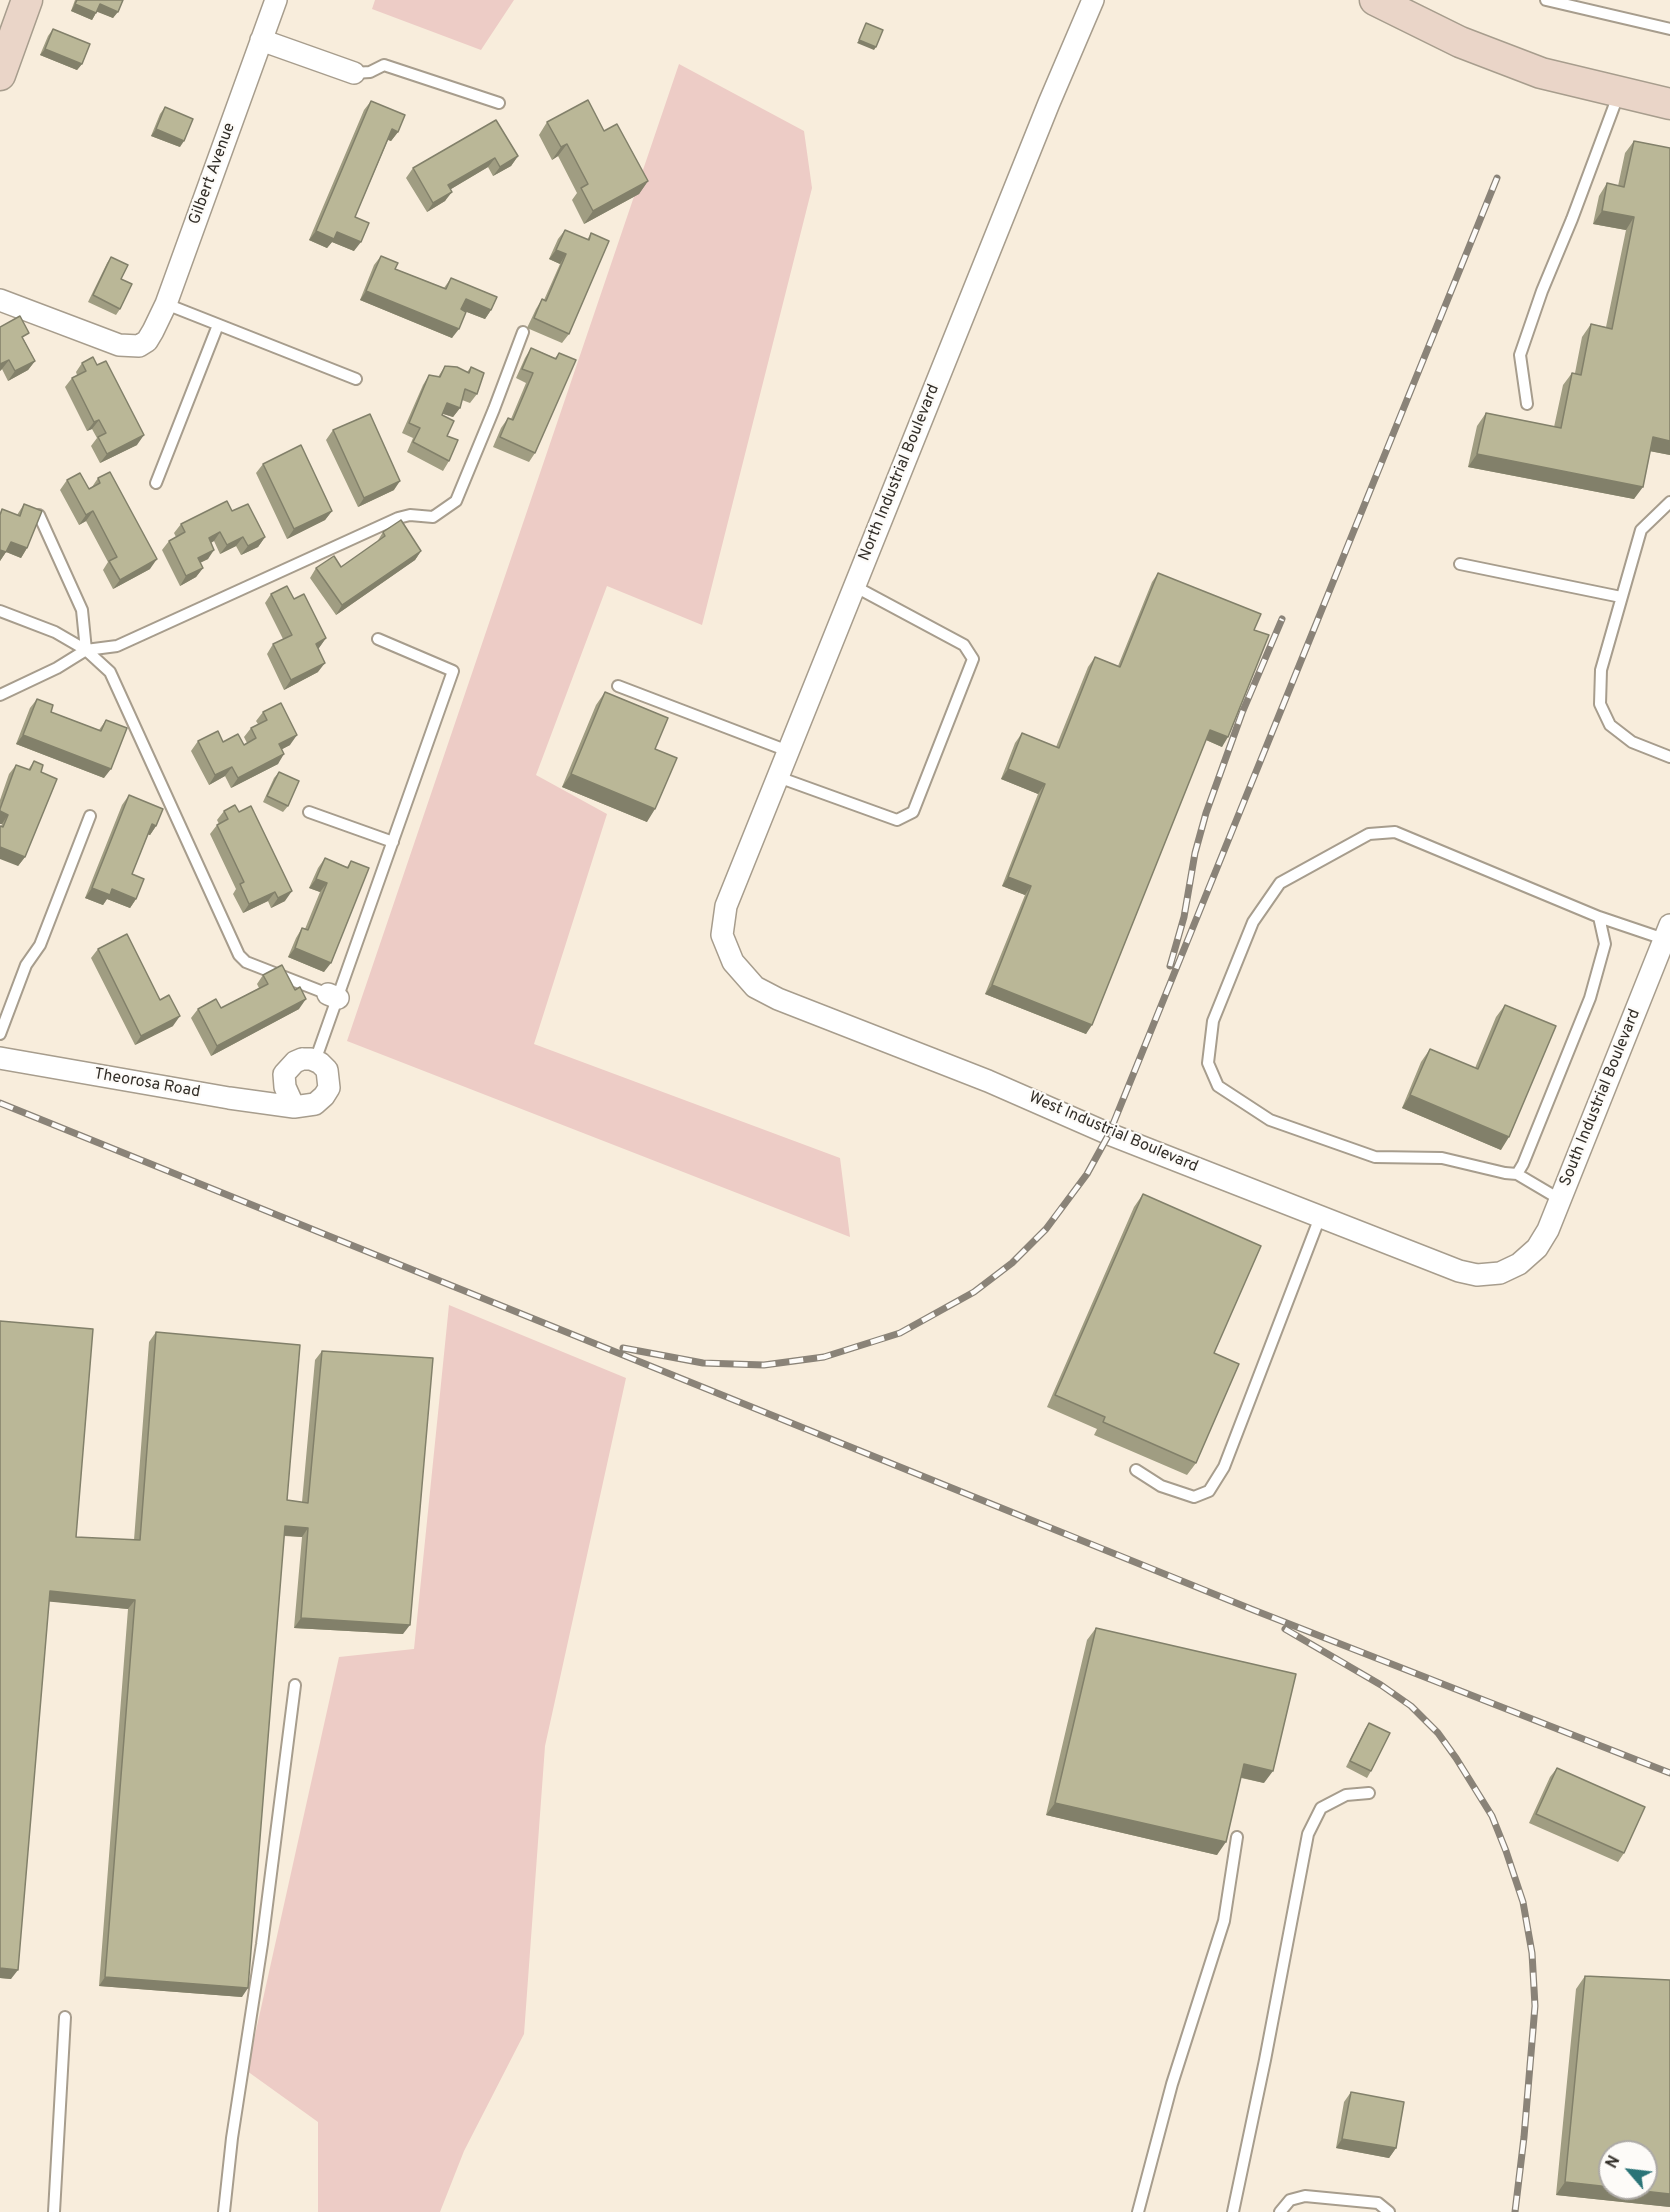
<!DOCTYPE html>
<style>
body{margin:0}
#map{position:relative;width:1670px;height:2212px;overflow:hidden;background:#f8eddc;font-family:Overpass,sans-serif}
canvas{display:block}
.north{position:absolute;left:1598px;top:2140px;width:60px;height:60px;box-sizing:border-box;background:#fdfbf8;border:2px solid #aca9a5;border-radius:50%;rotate:298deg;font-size:16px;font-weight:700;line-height:24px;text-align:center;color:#322e28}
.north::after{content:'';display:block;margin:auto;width:21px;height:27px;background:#2a7477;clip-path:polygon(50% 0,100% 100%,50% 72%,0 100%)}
</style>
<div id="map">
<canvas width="1670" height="2212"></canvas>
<div class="north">N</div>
</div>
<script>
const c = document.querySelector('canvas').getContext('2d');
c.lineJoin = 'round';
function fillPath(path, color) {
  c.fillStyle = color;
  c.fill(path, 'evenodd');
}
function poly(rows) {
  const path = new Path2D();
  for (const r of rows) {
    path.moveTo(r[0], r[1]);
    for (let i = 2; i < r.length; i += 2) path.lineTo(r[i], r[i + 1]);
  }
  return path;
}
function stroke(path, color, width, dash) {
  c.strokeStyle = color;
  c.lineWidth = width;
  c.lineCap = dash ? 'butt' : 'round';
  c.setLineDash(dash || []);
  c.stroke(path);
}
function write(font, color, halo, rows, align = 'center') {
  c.font = font + ' Overpass,sans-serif';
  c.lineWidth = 4.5;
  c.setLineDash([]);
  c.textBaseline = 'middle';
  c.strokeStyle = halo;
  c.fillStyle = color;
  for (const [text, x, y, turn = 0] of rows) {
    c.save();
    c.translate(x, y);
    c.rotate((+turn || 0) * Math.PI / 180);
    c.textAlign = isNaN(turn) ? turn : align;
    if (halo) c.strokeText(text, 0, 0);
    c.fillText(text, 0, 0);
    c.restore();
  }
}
const green = poly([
 [375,0,514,0,481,50,372,9],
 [679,64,804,131,812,188,702,625,607,586,536,775,607,814,534,1044,840,1158,850,1237,347,1041],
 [449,1305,626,1378,545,1746,524,2034,464,2151,440,2212,318,2212,318,2122,247,2071,339,1657,414,1649]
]);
const lane = poly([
 [1546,0,1670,29],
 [354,73,370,72,384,65,499,103],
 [166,304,356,379],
 [1527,404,1520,355,1542,291,1572,219,1619,93],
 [156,483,218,325],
 [1670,502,1641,530,1601,670,1600,704,1610,725,1632,742,1670,757],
 [39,515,82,610,86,650],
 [1460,564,1621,597],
 [0,611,55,632,86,650,110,672,239,955,246,962,328,994],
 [618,686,788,751],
 [0,695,57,668,86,650,117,646,398,518,410,515,433,517,456,501,494,409,523,332],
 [778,777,897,820,913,812,973,659,964,645,854,586],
 [309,812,393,842],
 [1395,832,1599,917,1605,944,1590,998,1523,1164,1517,1174,1505,1173,1442,1158,1375,1157,1270,1120,1218,1086,1208,1063,1213,1021,1253,922,1280,883,1369,834,1395,832],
 [1599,917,1667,940],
 [0,1034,26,965,40,945,90,816],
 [315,1061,453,671,378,639],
 [1517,1174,1561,1200],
 [1136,1470,1161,1486,1194,1497,1209,1491,1224,1467,1320,1217],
 [54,2212,65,2017],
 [224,2212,232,2138,262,1944,295,1685],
 [1138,2212,1172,2084,1224,1921,1237,1837],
 [1233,2212,1265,2060,1308,1834,1321,1808,1346,1795,1369,1793],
 [1280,2212,1290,2200,1305,2196,1378,2203,1389,2212]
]);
const street = poly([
 [1093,0,1049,103,726,906,722,935,733,962,755,987,778,999,988,1081,1109,1134,1459,1271,1477,1275,1500,1273,1519,1264,1537,1248,1548,1230,1670,925],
 [261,40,354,73],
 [0,300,119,345,139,346,147,341,153,331,166,304,276,0],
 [328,994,338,998],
 [0,1058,229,1098,294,1107],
 [302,1059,311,1059,320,1063,327,1070,329,1088,324,1096,315,1104,294,1107,285,1087,284,1074,295,1062,302,1059]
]);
const secondary = poly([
 [1375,0,1460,42,1541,73,1670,104],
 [0,75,27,0]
]);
const rail = poly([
 [1170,966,1184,917,1195,853,1206,813,1242,713,1282,619],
 [0,1103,1251,1609,1670,1773],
 [623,1348,703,1363,764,1365,824,1357,900,1333,974,1292,1012,1263,1046,1229,1087,1174,1109,1134,1497,178],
 [1285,1629,1381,1685,1411,1706,1438,1733,1456,1758,1492,1816,1506,1851,1523,1902,1532,1953,1535,2006,1524,2137,1515,2212]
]);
const wall = poly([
 [75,0,123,0,113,18,97,11,92,20,71,11],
 [53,29,82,64,77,70,40,55,48,36],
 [371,101,398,132,391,141,388,140,355,217,354,251,332,242,327,248,309,240,364,110],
 [165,107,180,147,151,136,160,114],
 [496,120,518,156,511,166,493,176,488,167,451,189,445,201,427,212,406,178,413,168],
 [547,122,604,131,648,181,639,194,584,224,572,200,577,193,558,156,552,160,539,135],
 [1634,141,1670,148,1670,455,1650,451,1634,499,1468,467,1477,426,1486,413,1554,427,1563,385,1572,373,1575,373,1582,337,1591,324,1606,327,1626,230,1593,224,1599,196,1607,183,1618,186,1625,153],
 [565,230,587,240,591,233,569,334,562,343,527,328,536,309,542,299,544,300,560,264,549,259,558,239],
 [381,256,395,269,444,288,451,278,491,310,485,319,462,310,452,338,360,300,374,265],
 [111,257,121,279,120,309,116,315,88,302,107,263],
 [0,327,24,340,35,361,28,370,8,381,2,369,0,371],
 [531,348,555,358,559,353,535,453,529,462,493,447,501,428,508,418,511,419,526,383,516,378,525,358],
 [82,363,137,445,100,463,91,446,97,438,92,429,87,431,65,387,72,378,77,375,76,372],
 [445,366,467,372,471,367,477,394,470,403,462,400,460,408,453,417,443,414,442,415,447,436,449,461,443,471,407,452,413,438,402,433,423,385,429,375,438,377],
 [333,430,394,490,358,507,326,440],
 [263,464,332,511,325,520,287,539,256,473],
 [98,478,150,569,113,589,103,570,108,562,86,521,79,525,60,490,67,480,89,489,92,487],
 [24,504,27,548,21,558,6,552,0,561,0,513,2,509,17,515],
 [232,511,265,537,258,547,241,555,236,546,220,554,214,541,211,543,208,559,200,563,203,568,196,577,180,586,162,550,169,541,176,537,174,533,181,524],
 [383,532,421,551,415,560,336,615,310,578,316,568,341,567,377,542],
 [1158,573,1254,630,1222,747,1206,740,1086,1034,985,994,1025,895,1002,886,1038,794,1001,779,1015,743,1022,733,1056,747,1088,667,1095,657,1118,666,1152,582],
 [271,594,294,599,326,638,318,649,318,672,284,690,267,654,273,644,283,639,265,603],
 [605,692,655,749,647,822,562,787,596,705],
 [37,699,51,712,99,730,106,720,104,778,16,744,30,708],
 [263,712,290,745,282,749,278,764,231,788,225,776,209,785,191,751,198,741,223,742,244,745,247,743,244,737,251,728,258,724,256,721],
 [34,761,41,772,25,857,18,866,1,826,2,824,0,824,0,800,9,774,16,765,28,770],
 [279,772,288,806,283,812,263,802,274,778],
 [129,795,156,826,150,835,147,834,132,874,136,899,130,908,107,899,103,905,85,898,122,805],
 [224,811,285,901,271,908,268,901,243,913,233,894,236,889,210,834,217,825,219,824,217,820],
 [325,858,347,867,351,861,324,972,288,957,296,938,302,928,305,929,320,892,309,888,318,868],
 [98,949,160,1000,173,1026,135,1045,91,958],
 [263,975,299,1009,211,1056,191,1018,198,1009,221,1008,259,988,257,984],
 [1505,1005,1501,1150,1402,1108,1421,1062,1430,1049,1475,1068,1496,1017],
 [1143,1194,1214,1353,1196,1463,1187,1475,1094,1435,1097,1429,1047,1407,1134,1207],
 [0,1321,76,1537,134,1540,149,1342,156,1332,287,1500,302,1502,315,1360,322,1351,403,1634,294,1628,302,1537,284,1536,242,1997,99,1986,128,1609,49,1601,11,1979,0,1978],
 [1096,1628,1264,1783,1241,1778,1217,1855,1046,1815,1087,1640],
 [1369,1723,1371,1771,1367,1778,1346,1767,1365,1729],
 [1557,1768,1624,1853,1618,1862,1529,1823,1550,1777],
 [1585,1976,1670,2207,1556,2195,1576,1989],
 [1351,2092,1396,2148,1389,2158,1336,2148,1344,2102]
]);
const shadedWall = poly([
 [75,4,96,13,92,20,71,11],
 [100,4,118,12,113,18,95,11],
 [859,40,876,47,874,50,857,43],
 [45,49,82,64,77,70,40,55],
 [156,129,184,141,180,147,151,136],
 [392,129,398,132,391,141,386,139],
 [567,144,558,156,552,160,561,147],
 [518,156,511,166,493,176,500,167],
 [495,158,488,167,441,195,448,185],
 [648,181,639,194,584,224,593,211],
 [452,192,445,201,427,212,433,203],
 [1602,211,1634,217,1626,230,1593,224],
 [316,231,337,232,361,242,354,251,332,242,327,248,309,240],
 [556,250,566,254,560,264,549,259],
 [366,291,459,329,452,338,360,300],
 [466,299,491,310,485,319,459,309],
 [9,360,2,369,0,371,0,364],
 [35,361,28,370,8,381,15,371],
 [447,403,460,408,453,417,441,413],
 [99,420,92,429,87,431,94,422],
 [144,435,137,445,100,463,107,454],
 [1653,437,1670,441,1670,455,1644,450],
 [1477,454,1643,487,1634,499,1468,467],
 [400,481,394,490,358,507,364,498],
 [93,511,86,521,79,525,86,515],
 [332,511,325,520,287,539,294,529],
 [220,532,214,541,202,547,209,538],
 [243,537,236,546,220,554,227,545],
 [265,537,258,547,241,555,248,546],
 [11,542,27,548,21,558,4,551],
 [0,550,6,552,0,561],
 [214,550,208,559,191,567,198,558],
 [421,551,415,560,336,615,342,605],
 [157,559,150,569,113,589,120,580],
 [203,568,196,577,180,586,186,576],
 [326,638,319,648,309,653,316,644],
 [325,663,318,672,284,690,291,680],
 [1210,730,1228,737,1222,747,1204,739],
 [23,735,111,769,104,778,16,744],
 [297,735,290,745,273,754,279,744],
 [284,754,278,764,231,788,238,778],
 [232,767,225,776,209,785,215,775],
 [1008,769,1045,784,1038,794,1001,779],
 [571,774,655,809,647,822,562,787],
 [0,811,8,815,2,824,0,824],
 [152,824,156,826,150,835,145,833],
 [0,847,25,857,18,866,0,859],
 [1008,877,1031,886,1025,895,1002,886],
 [316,879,327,883,320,892,309,888],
 [92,888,112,889,136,899,130,908,107,899,103,905,85,898],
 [292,891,285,901,271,908,278,898],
 [275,892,268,901,243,913,249,904],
 [295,948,331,963,324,972,288,957],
 [992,985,1092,1025,1086,1034,985,994],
 [306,999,299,1009,211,1056,217,1046],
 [180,1016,173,1026,135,1045,141,1036],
 [1410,1095,1509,1137,1501,1150,1402,1108],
 [285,1526,308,1528,302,1537,278,1535],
 [50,1591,135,1600,128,1609,43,1601],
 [301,1618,410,1625,403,1634,294,1628],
 [1244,1764,1273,1771,1264,1783,1235,1776],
 [1055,1803,1226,1842,1217,1855,1046,1815],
 [0,1968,18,1970,11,1979,0,1978],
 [105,1977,248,1988,242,1997,99,1986],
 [1342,2139,1396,2148,1389,2158,1336,2148],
 [1565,2182,1670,2194,1670,2207,1556,2195]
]);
const building = poly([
 [77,0,123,0,118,12,100,4,96,13,75,4,77,0],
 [866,23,883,30,876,47,859,40,866,23],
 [53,29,90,44,82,64,45,49,53,29],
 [588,100,604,131,617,124,648,181,593,211,581,188,588,184,567,144,561,147,547,122,588,100],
 [371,101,405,115,398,132,392,129,355,217,369,223,361,242,337,232,334,239,316,231,371,101],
 [165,107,193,119,184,141,156,129,165,107],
 [496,120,518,156,500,167,495,158,448,185,452,192,433,203,413,168,496,120],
 [1634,141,1670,148,1670,441,1653,437,1643,487,1477,454,1486,413,1561,428,1572,373,1581,375,1591,324,1612,329,1634,217,1602,211,1607,183,1624,187,1634,141],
 [565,230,589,240,591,233,609,241,569,334,534,318,542,299,546,301,566,254,556,250,565,230],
 [381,256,398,263,395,269,446,289,451,278,497,297,491,310,466,299,461,309,466,312,459,329,366,291,381,256],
 [111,257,128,265,121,279,132,284,120,309,93,295,111,257],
 [20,316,29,333,22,337,35,361,15,371,9,360,0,364,0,327,20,316],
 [531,348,556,359,559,353,576,360,535,453,500,437,508,418,513,420,533,373,522,369,531,348],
 [93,357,97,365,106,361,144,435,107,454,98,437,106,433,99,420,94,422,72,378,86,371,82,363,93,357],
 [445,366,457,367,469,373,471,367,484,373,477,394,465,389,460,408,447,403,442,415,454,421,447,436,458,440,449,461,413,442,420,428,409,423,429,375,440,377,445,366],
 [370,414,400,481,364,498,333,430,370,414],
 [301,445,332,511,294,529,263,464,301,445],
 [110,472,157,559,120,580,109,561,117,557,93,511,86,515,67,480,80,473,89,489,100,483,98,478,110,472],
 [227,501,232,511,248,504,265,537,248,546,243,537,227,545,220,532,209,538,214,550,198,558,203,568,186,576,169,541,185,532,181,524,227,501],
 [24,504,42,511,27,548,11,542,6,552,0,550,0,515,2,509,20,516,24,504],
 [401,520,421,551,342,605,316,568,334,556,341,567,385,536,383,532,401,520],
 [1158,573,1261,614,1254,630,1269,635,1228,737,1210,730,1092,1025,992,985,1031,886,1008,877,1045,784,1008,769,1022,733,1059,748,1095,657,1120,667,1158,573],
 [287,586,294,599,304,594,326,638,316,644,325,663,291,680,273,644,292,635,271,594,287,586],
 [605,692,668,718,655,749,677,758,655,809,571,774,605,692],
 [37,699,53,705,51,712,101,731,106,720,127,728,111,769,23,735,37,699],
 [281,703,297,735,279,744,284,754,238,778,232,767,215,775,198,741,218,731,223,742,238,734,244,745,256,738,251,728,267,720,263,712,281,703],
 [34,761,43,765,41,772,57,779,25,857,0,847,0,826,3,827,8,815,0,811,0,809,16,765,30,770,34,761],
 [279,772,299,781,288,806,267,796,279,772],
 [129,795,163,809,156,826,152,824,132,874,144,879,136,899,112,889,110,895,92,888,129,795],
 [235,805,239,812,251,806,292,891,278,898,275,892,249,904,240,884,244,882,217,825,228,819,224,811,235,805],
 [325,858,348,868,351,861,369,868,331,963,295,948,302,928,308,930,327,883,316,879,325,858],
 [127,934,160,1000,169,995,180,1016,141,1036,98,949,127,934],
 [282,965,295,990,300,987,306,999,217,1046,198,1009,216,999,221,1008,268,984,263,975,282,965],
 [1505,1005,1556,1026,1509,1137,1410,1095,1430,1049,1478,1069,1505,1005],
 [1143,1194,1261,1246,1214,1353,1239,1364,1196,1463,1103,1422,1105,1417,1055,1395,1143,1194],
 [0,1321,93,1329,76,1537,140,1540,156,1332,300,1345,287,1500,308,1503,322,1351,433,1358,410,1625,301,1618,308,1528,285,1526,248,1988,105,1977,135,1600,50,1591,18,1970,0,1968,0,1321],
 [1096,1628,1296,1674,1273,1771,1244,1764,1226,1842,1055,1803,1096,1628],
 [1369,1723,1390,1733,1371,1771,1350,1761,1369,1723],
 [1557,1768,1645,1807,1624,1853,1536,1814,1557,1768],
 [1585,1976,1670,1980,1670,2194,1616,2188,1646,2188,1646,2152,1610,2152,1610,2187,1565,2182,1585,1976],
 [1351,2092,1404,2102,1396,2148,1342,2139,1351,2092]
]);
const streetNames = [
 ["Gilbert Avenue",213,174,-70],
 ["North Industrial Boulevard",900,473,-68],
 ["Theorosa Road",147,1084,10],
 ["South Industrial Boulevard",1601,1098,-68],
 ["West Industrial Boulevard",1113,1133,23]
];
fillPath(green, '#edccc6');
stroke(lane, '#a79d8d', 14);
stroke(street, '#a79d8d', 24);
stroke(secondary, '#a79d8d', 33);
stroke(lane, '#fff', 10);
stroke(street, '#fff', 21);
stroke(secondary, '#ead5c8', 30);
stroke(rail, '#8a8378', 7);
stroke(rail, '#fdfbf8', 4.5, [14]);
fillPath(wall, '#a09d82');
fillPath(shadedWall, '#82806a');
fillPath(building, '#bab797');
stroke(building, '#82806a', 1.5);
write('16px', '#322e28', '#fdfbf8', streetNames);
</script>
